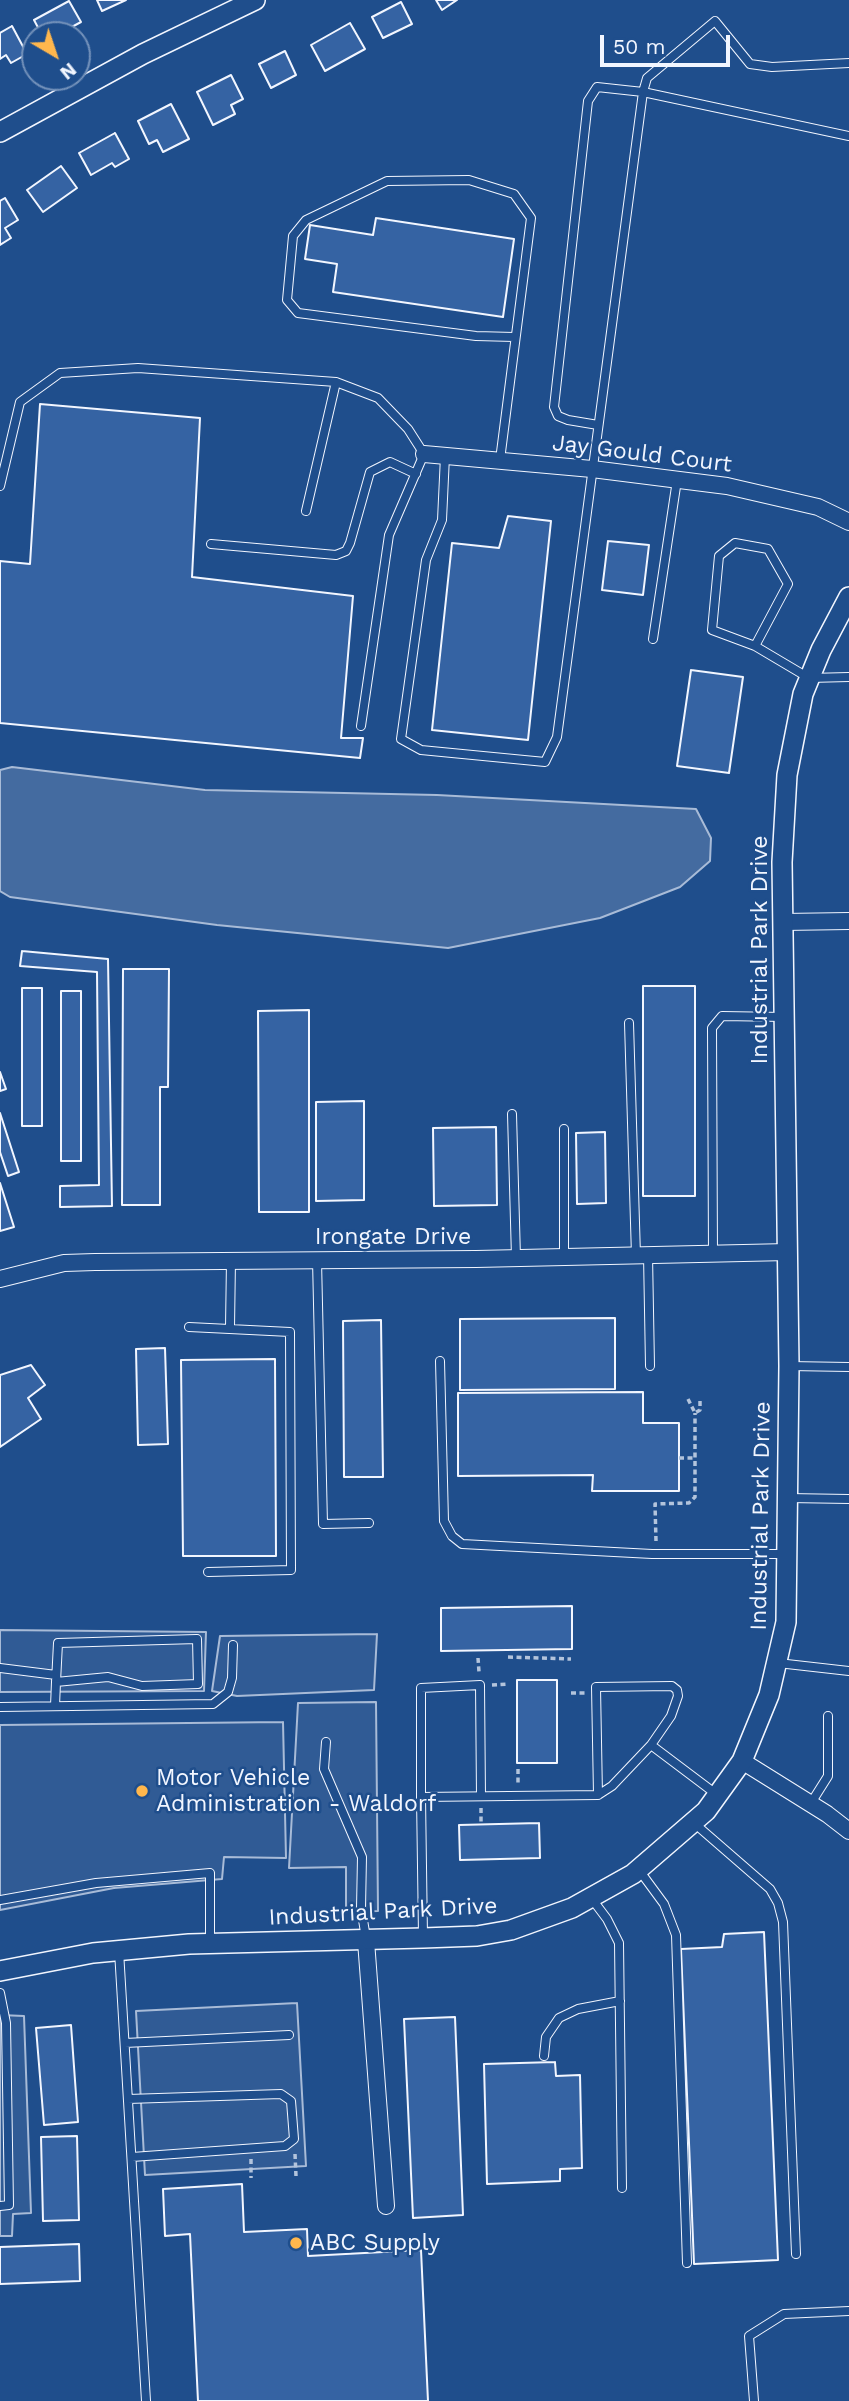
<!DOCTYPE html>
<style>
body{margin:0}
#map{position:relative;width:849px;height:2401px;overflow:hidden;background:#1f4e8c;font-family:"Work Sans",sans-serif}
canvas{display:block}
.north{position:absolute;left:21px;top:21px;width:70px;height:70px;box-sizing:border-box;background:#1f4e8c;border:2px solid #7391ba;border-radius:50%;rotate:141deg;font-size:19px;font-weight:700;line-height:28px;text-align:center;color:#f2f6ff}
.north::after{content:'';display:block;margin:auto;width:24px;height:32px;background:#ffb74d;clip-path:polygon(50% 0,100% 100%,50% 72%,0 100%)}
.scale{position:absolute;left:600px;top:35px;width:130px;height:32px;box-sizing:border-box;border:4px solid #f2f6ff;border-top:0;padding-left:9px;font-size:21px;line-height:24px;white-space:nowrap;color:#f2f6ff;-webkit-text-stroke:5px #1f4e8c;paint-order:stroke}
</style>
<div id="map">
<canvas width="849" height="2401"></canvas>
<div class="north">N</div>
<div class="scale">50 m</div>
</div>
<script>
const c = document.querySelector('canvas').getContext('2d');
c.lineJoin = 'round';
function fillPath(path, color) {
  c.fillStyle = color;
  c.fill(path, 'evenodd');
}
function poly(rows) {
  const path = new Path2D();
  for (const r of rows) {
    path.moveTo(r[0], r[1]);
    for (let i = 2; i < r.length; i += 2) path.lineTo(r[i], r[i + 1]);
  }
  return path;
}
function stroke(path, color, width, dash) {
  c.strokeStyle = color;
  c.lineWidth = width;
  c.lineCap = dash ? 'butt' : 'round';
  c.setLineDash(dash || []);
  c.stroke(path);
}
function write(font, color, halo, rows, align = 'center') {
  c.font = font + ' "Work Sans",sans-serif';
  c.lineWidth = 5;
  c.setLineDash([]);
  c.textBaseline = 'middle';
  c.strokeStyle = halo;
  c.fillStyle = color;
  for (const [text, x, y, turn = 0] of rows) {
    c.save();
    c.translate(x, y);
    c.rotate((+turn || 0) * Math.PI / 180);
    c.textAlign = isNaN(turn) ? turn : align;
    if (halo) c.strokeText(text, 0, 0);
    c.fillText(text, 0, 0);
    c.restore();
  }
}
const built = poly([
 [0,1630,206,1632,204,1691,0,1692,0,1630],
 [377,1634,374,1690,237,1696,212,1691,220,1636,377,1634],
 [376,1702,378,1911,346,1912,346,1867,289,1868,298,1703,376,1702],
 [283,1722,286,1858,224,1857,222,1879,114,1888,0,1910,0,1725,283,1722],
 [297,2003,306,2166,145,2175,136,2011,297,2003],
 [0,2015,24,2016,31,2213,13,2214,12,2236,0,2236,0,2015]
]);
const water = poly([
 [12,767,205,790,437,795,696,809,711,838,710,861,680,887,600,918,448,948,217,925,10,897,0,891,0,770,12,767]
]);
const building = poly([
 [97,0,126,0,102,11,97,0],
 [436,0,457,0,442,10,436,0],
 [69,1,81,22,57,35,42,35,34,20,69,1],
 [401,2,412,24,383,38,372,17,401,2],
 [350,23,365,49,325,71,311,45,350,23],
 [12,26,27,54,11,63,6,55,0,59,0,33,12,26],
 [285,51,296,75,271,88,259,64,285,51],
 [231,75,243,99,231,105,235,114,213,125,197,92,231,75],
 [171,104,189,139,163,152,157,140,149,144,138,121,171,104],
 [115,133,129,159,115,167,112,163,91,175,79,153,115,133],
 [61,166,77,188,43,212,27,190,61,166],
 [5,198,18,220,5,228,11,238,0,245,0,201,5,198],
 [376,218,514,239,503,317,333,292,337,264,305,259,310,225,373,235,376,218],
 [40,404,200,418,192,577,353,596,341,738,363,738,360,758,0,723,0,561,30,564,40,404],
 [508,516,551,521,528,740,432,730,452,543,499,548,508,516],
 [608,541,649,545,643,595,602,590,608,541],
 [691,670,743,677,729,773,677,766,691,670],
 [22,951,108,959,112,1206,60,1207,60,1186,99,1185,97,972,20,966,22,951],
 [123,969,169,969,168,1087,160,1087,160,1205,122,1205,123,969],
 [643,986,695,986,695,1196,643,1196,643,986],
 [22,988,42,988,42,1126,22,1126,22,988],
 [61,991,81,991,81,1161,61,1161,61,991],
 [309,1010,309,1212,259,1212,258,1011,309,1010],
 [0,1072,6,1089,0,1091,0,1072],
 [364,1101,364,1200,316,1201,316,1102,364,1101],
 [0,1113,19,1172,8,1176,0,1152,0,1113],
 [496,1127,497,1205,434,1206,433,1128,496,1127],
 [605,1132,606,1203,577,1204,576,1133,605,1132],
 [0,1183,14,1227,0,1231,0,1183],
 [615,1318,615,1389,460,1390,460,1319,615,1318],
 [381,1320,383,1477,344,1477,343,1321,381,1320],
 [165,1348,168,1444,138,1445,136,1349,165,1348],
 [275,1359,276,1556,183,1556,181,1360,275,1359],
 [31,1365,45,1385,28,1398,41,1419,0,1447,0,1375,31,1365],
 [643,1392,643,1423,679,1423,679,1491,592,1491,593,1475,458,1476,458,1393,643,1392],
 [572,1606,572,1649,441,1651,441,1608,572,1606],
 [517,1680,557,1680,557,1763,517,1763,517,1680],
 [539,1823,540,1858,460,1860,459,1825,539,1823],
 [764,1932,778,2260,694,2264,681,1949,722,1947,724,1934,764,1932],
 [455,2017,463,2215,413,2218,404,2019,455,2017],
 [71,2025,78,2122,44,2125,36,2028,71,2025],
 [555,2062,556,2076,580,2075,582,2168,560,2169,560,2181,487,2184,484,2064,555,2062],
 [77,2136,79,2220,43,2221,41,2137,77,2136],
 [242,2184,244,2232,307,2229,308,2256,421,2250,428,2401,198,2401,190,2234,165,2236,163,2189,242,2184],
 [79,2244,80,2281,0,2284,0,2247,79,2244]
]);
const path = poly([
 [688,1399,695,1413,700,1410,700,1398],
 [679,1458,695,1458],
 [656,1541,655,1504,689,1503,695,1497,695,1413],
 [508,1657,571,1659],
 [478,1658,479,1672],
 [492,1685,508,1684],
 [571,1693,586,1693],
 [518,1769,518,1784],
 [481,1808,481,1824],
 [295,2154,296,2176],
 [251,2159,251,2178]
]);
const service = poly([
 [598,425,568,420,558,416,554,407,588,101,597,87,643,92,647,78,715,21,750,64,772,67,849,63],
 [445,456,442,520,426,560,401,739,421,750,545,762,557,737,643,92,849,136],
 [500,460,531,218,514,194,469,180,387,181,306,220,293,236,287,300,298,313,476,336,514,337],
 [0,486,20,402,60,373,138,368,336,382,378,398,408,429,424,454,389,535,361,726],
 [306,511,336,382],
 [211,544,336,555,346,551,350,543,370,472,390,462,416,474],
 [653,639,677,480],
 [755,646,712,630,719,556,735,543,768,549,788,584,755,646,809,678,849,677],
 [629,1023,636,1256],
 [512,1114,516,1258],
 [713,1254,712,1028,722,1016,784,1017],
 [648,1255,650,1366],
 [564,1257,564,1129],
 [317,1260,323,1524,369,1523],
 [189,1327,290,1332,291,1570,208,1572],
 [230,1327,231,1260],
 [440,1361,444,1521,452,1536,462,1544,652,1554,785,1554],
 [789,1366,849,1367],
 [788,1498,849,1499],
 [778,1663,849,1671],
 [0,1668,56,1675],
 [55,1706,56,1682,108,1677,142,1686,198,1684,197,1639,58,1643,56,1682],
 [0,1707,213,1704,228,1692,232,1678,233,1645],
 [326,1742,324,1769,362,1857,361,1908,366,1938],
 [598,1795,596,1687,672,1686,677,1690,678,1696,671,1716,651,1745],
 [421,1797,421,1688,480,1685,481,1796],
 [811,1803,828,1776,828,1716],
 [694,1823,770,1889,778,1903,783,1922,796,2254],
 [639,1870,664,1904,676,1935,687,2263],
 [592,1899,607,1919,619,1943,622,2188],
 [0,1900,96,1883,210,1873,210,1944],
 [423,1936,421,1797,598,1795,612,1786,651,1745,716,1794],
 [119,1951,146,2401],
 [0,1993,6,2023,9,2205,0,2206],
 [125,2043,289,2035],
 [544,2056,546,2037,559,2018,578,2009,620,2001],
 [128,2099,281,2094,291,2101,294,2139,285,2146,132,2157],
 [754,2401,749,2336,784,2314,849,2311]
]);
const minor = poly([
 [424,454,592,469,727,486,818,507,849,522],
 [783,922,849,921],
 [0,1279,64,1263,95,1262,476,1259,788,1252],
 [742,1761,827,1814,849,1831],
 [366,1941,386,2206]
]);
const tertiary = poly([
 [0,132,143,54,255,0],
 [0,1971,93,1953,189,1944,423,1938,477,1936,511,1930,572,1908,633,1874,706,1811,742,1761,769,1695,786,1622,789,1366,782,862,787,775,803,694,821,650,849,597]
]);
const markers = [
 [142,1791,7,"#ffb74d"],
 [296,2243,7,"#ffb74d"]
];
const streetNames = [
 ["Jay Gould Court",642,454,7],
 ["Industrial Park Drive",760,950,-90],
 ["Irongate Drive",393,1237],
 ["Industrial Park Drive",761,1516,-89],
 ["Industrial Park Drive",383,1912,-3]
];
const poiNames = [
 ["Motor Vehicle",156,1778],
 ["Administration - Waldorf",156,1804],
 ["ABC Supply",310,2243]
];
fillPath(built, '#305b95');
stroke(built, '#a8bbd7', 2);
fillPath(water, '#446ba0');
stroke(water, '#a8bbd7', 2);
fillPath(building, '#3563a3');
stroke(building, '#f2f6ff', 2);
stroke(service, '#f2f6ff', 10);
stroke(minor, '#f2f6ff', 18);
stroke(tertiary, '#f2f6ff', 22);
stroke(path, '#b3c4dc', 3.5, [5, 3.5]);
stroke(service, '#1f4e8c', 8);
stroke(minor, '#1f4e8c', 16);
stroke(tertiary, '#1f4e8c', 19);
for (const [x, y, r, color] of markers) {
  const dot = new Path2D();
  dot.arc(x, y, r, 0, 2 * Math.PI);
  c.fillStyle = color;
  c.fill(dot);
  stroke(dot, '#1f4e8c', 2.5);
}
write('23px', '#f2f6ff', '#1f4e8c', streetNames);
write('23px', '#f2f6ff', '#1f4e8c', poiNames, 'left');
</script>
